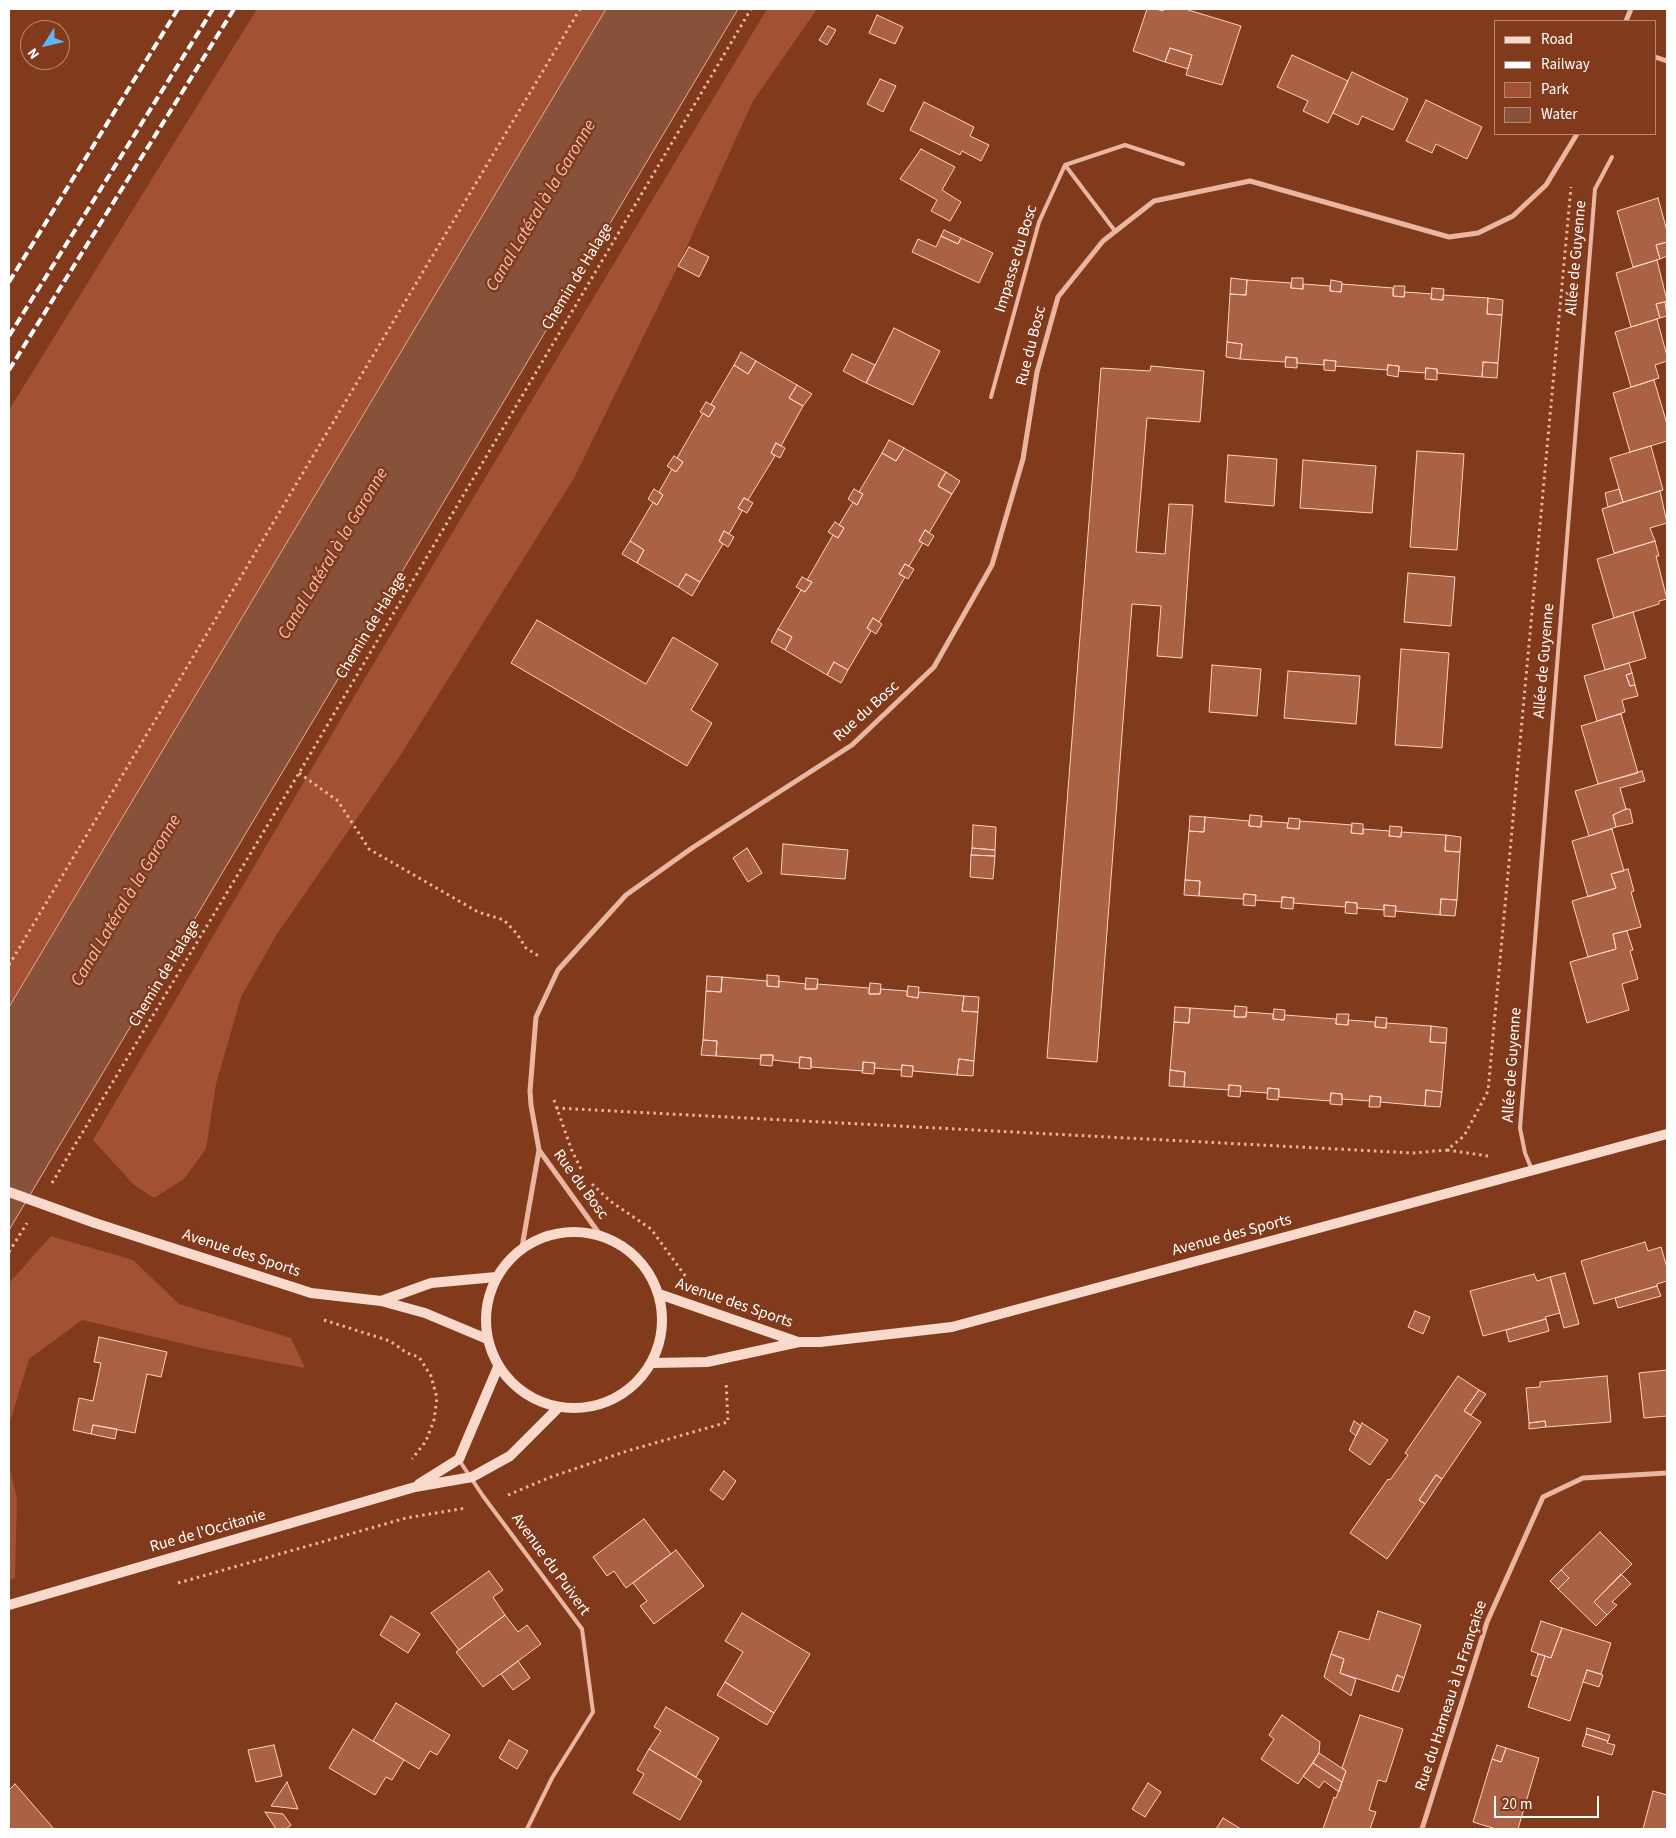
<!DOCTYPE html>
<meta charset="utf-8">
<style>
body{margin:0}
#map{position:relative;width:1676px;height:1838px;overflow:hidden;background:#823a1c;font-family:"Source Sans 3",sans-serif}
canvas{display:block}
.frame{position:absolute;inset:0;border:10px solid #fff;pointer-events:none}
.legend{position:absolute;left:1494px;top:20px;width:162px;height:115px;box-sizing:border-box;background:#823a1c;border:1px solid #b48977;margin:0;padding:6px 9px;list-style:none;font-size:15px;color:#fff}
.legend li{display:flex;align-items:center;gap:10px;height:25px}
.legend b{width:25px;border:1px solid #b48977}
.north{position:absolute;left:20px;top:20px;width:50px;height:50px;box-sizing:border-box;background:#823a1c;border:1px solid #b48977;border-radius:50%;rotate:234deg;font-size:14px;font-weight:700;line-height:20px;text-align:center;color:#fff}
.north::after{content:'';display:block;margin:auto;width:18px;height:22px;background:#5eb5fb;clip-path:polygon(50% 0,100% 100%,50% 72%,0 100%)}
.scale{position:absolute;left:1494px;top:1796px;width:105px;height:22px;box-sizing:border-box;border:2px solid #fff;border-top:0;padding-left:6px;font-size:15px;line-height:18px;white-space:nowrap;color:#fff;-webkit-text-stroke:4px #823a1c;paint-order:stroke}
</style>
<div id="map">
<canvas width="1676" height="1838"></canvas>
<div class="frame"></div>
<ul class="legend">
<li><b style="height:6px;background:#f8d9cc"></b>Road</li>
<li><b style="height:6px;background:#fff"></b>Railway</li>
<li><b style="height:14px;background:#a25132"></b>Park</li>
<li><b style="height:14px;background:#87513a"></b>Water</li>
</ul>
<div class="north">N</div>
<div class="scale">20 m</div>
</div>
<script>
const c = document.querySelector('canvas').getContext('2d');
c.lineJoin = 'round';
function fillPath(path, color) {
  c.fillStyle = color;
  c.fill(path, 'evenodd');
}
function poly(rows) {
  const path = new Path2D();
  for (const r of rows) {
    if (r.length === 3) {
      path.moveTo(r[0] + r[2], r[1]);
      path.arc(r[0], r[1], r[2], 0, 2 * Math.PI);
      continue;
    }
    path.moveTo(r[0], r[1]);
    for (let i = 2; i < r.length; i += 2) path.lineTo(r[i], r[i + 1]);
  }
  return path;
}
function stroke(path, color, width, dash) {
  c.strokeStyle = color;
  c.lineWidth = width;
  c.lineCap = dash ? 'butt' : 'round';
  c.setLineDash(dash || []);
  c.stroke(path);
}
function write(font, color, halo, rows, align = 'center') {
  c.font = font + ' "Source Sans 3",sans-serif';
  c.lineWidth = 5;
  c.setLineDash([]);
  c.textBaseline = 'middle';
  c.strokeStyle = halo;
  c.fillStyle = color;
  for (const [text, x, y, turn = 0] of rows) {
    c.save();
    c.translate(x, y);
    c.rotate((+turn || 0) * Math.PI / 180);
    c.textAlign = isNaN(turn) ? turn : align;
    if (halo) c.strokeText(text, 0, 0);
    c.fillText(text, 0, 0);
    c.restore();
  }
}
const green = poly([
 [257,9,606,9,9,1007,9,410],
 [767,9,817,9,753,101,678,266,574,478,398,759,277,934,241,997,216,1084,206,1149,184,1179,154,1198,134,1185,93,1140,368,673],
 [51,1236,133,1260,179,1304,291,1338,305,1368,210,1350,82,1320,29,1359,9,1425,9,1283],
 [9,1465,17,1499,15,1578,9,1580]
]);
const water = poly([
 [606,9,738,9,9,1230,9,1007,606,9]
]);
const building = poly([
 [1147,9,1155,9,1163,11,1164,9,1185,9,1241,26,1222,85,1186,75,1192,55,1170,48,1165,62,1133,51,1147,9],
 [877,15,903,27,895,44,869,33,877,15],
 [828,26,836,30,827,45,819,40,828,26],
 [1170,48,1192,55,1188,69,1165,62,1170,48],
 [1292,55,1348,81,1328,123,1303,111,1308,101,1277,87,1292,55],
 [1352,72,1408,99,1393,130,1362,116,1358,125,1333,113,1352,72],
 [880,79,896,86,883,112,867,104,880,79],
 [1426,100,1482,127,1467,159,1436,144,1432,153,1406,141,1426,100],
 [924,102,974,127,970,136,989,145,981,161,962,151,960,155,910,130,924,102],
 [921,149,955,167,942,190,961,202,950,221,931,211,937,200,900,179,921,149],
 [1658,198,1667,231,1667,242,1656,245,1660,259,1633,267,1617,211,1658,198],
 [944,230,961,238,958,244,941,236,944,230],
 [941,236,958,244,961,238,993,253,979,283,912,252,918,239,936,247,941,236],
 [1667,242,1667,256,1660,259,1656,245,1667,242],
 [689,247,709,257,699,277,678,266,689,247],
 [1657,260,1667,301,1656,304,1660,318,1631,327,1616,273,1657,260],
 [1231,278,1247,280,1246,295,1230,294,1231,278],
 [1292,278,1303,278,1303,289,1291,288,1292,278],
 [1247,280,1291,283,1291,288,1303,289,1303,284,1330,286,1330,291,1341,292,1342,284,1393,288,1393,296,1404,297,1405,292,1432,294,1431,299,1443,300,1443,295,1488,298,1487,314,1502,315,1498,363,1483,362,1482,377,1437,373,1437,369,1426,368,1425,373,1399,371,1399,366,1388,365,1387,370,1335,366,1336,361,1324,360,1324,365,1297,363,1297,358,1286,357,1285,362,1240,359,1242,344,1227,342,1230,294,1246,295,1247,280],
 [1331,280,1342,282,1341,292,1330,291,1331,280],
 [1394,286,1405,286,1404,297,1393,296,1394,286],
 [1432,288,1444,289,1443,300,1431,299,1432,288],
 [1488,298,1503,300,1502,315,1487,314,1488,298],
 [1665,302,1667,316,1660,318,1656,304,1665,302],
 [1657,319,1667,356,1667,361,1655,365,1659,378,1631,387,1615,332,1657,319],
 [894,328,940,351,913,405,866,383,894,328],
 [1227,342,1242,344,1240,359,1226,357,1227,342],
 [741,352,756,361,748,374,734,365,741,352],
 [852,354,875,365,866,383,843,371,852,354],
 [1286,357,1297,358,1297,368,1285,367,1286,357],
 [1324,360,1336,361,1335,371,1324,370,1324,360],
 [756,361,797,385,789,398,803,406,781,446,776,443,771,453,775,456,748,500,744,498,738,508,742,511,729,534,724,531,719,541,723,544,700,582,686,574,678,587,637,563,644,550,630,541,653,502,657,505,663,495,659,492,672,469,676,472,683,462,677,458,703,413,709,417,715,407,711,404,734,365,748,374,756,361],
 [1483,362,1498,363,1497,378,1482,377,1483,362],
 [1388,365,1399,366,1398,377,1387,375,1388,365],
 [1151,366,1204,371,1200,422,1147,418,1136,552,1165,554,1169,504,1193,505,1182,658,1157,656,1161,606,1132,604,1097,1062,1047,1058,1101,368,1150,371,1151,366],
 [1426,368,1437,369,1437,380,1425,379,1426,368],
 [1654,380,1667,424,1667,441,1630,452,1613,393,1654,380],
 [797,385,812,394,803,406,789,398,797,385],
 [706,402,715,407,709,417,700,412,706,402],
 [889,440,904,448,896,461,882,453,889,440],
 [776,443,785,448,780,458,771,453,776,443],
 [1651,446,1663,490,1623,502,1610,458,1651,446],
 [904,448,946,472,938,486,952,494,929,533,925,530,919,541,923,543,909,566,905,564,899,574,905,577,879,622,873,618,867,628,871,631,848,670,834,662,827,675,785,650,792,637,778,629,801,590,805,592,812,582,807,580,833,535,838,538,844,528,839,525,853,502,857,505,863,494,859,492,882,453,896,461,904,448],
 [1417,451,1464,454,1457,550,1410,547,1417,451],
 [1228,455,1277,459,1274,506,1225,502,1228,455],
 [674,456,683,462,676,472,667,466,674,456],
 [1303,460,1376,466,1372,513,1300,508,1303,460],
 [946,472,960,481,952,494,938,486,946,472],
 [654,489,663,495,657,505,648,499,654,489],
 [854,489,863,494,857,505,848,499,854,489],
 [1619,489,1623,502,1608,507,1605,493,1619,489],
 [1660,491,1667,523,1650,528,1655,541,1614,553,1602,509,1660,491],
 [744,498,753,503,747,513,738,508,744,498],
 [835,522,844,528,838,538,828,532,835,522],
 [925,530,934,536,928,546,919,541,925,530],
 [724,531,734,537,728,547,719,541,724,531],
 [630,541,644,550,637,563,622,554,630,541],
 [1655,541,1659,556,1656,556,1667,599,1659,601,1659,604,1614,618,1597,559,1655,541],
 [905,564,914,569,908,579,899,574,905,564],
 [1408,573,1455,577,1451,626,1404,622,1408,573],
 [686,574,700,582,692,596,678,587,686,574],
 [802,577,812,582,805,592,796,587,802,577],
 [1633,612,1646,658,1605,670,1592,625,1633,612],
 [873,618,882,624,876,634,867,628,873,618],
 [537,620,646,684,673,637,718,664,691,710,712,723,687,766,511,663,537,620],
 [778,629,792,637,785,650,771,642,778,629],
 [1401,649,1449,653,1442,748,1395,745,1401,649],
 [834,662,848,670,841,683,827,675,834,662],
 [1629,663,1632,673,1626,675,1630,686,1635,685,1638,696,1622,700,1625,712,1597,721,1584,676,1629,663],
 [1212,665,1261,669,1257,716,1209,712,1212,665],
 [1288,671,1360,676,1356,724,1284,718,1288,671],
 [1632,673,1635,685,1630,686,1626,675,1632,673],
 [1621,714,1638,773,1598,784,1581,726,1621,714],
 [1642,771,1645,781,1620,788,1626,809,1613,815,1616,827,1589,836,1575,791,1642,771],
 [1626,809,1630,809,1633,823,1616,827,1613,815,1626,809],
 [1250,815,1262,816,1261,827,1249,826,1250,815],
 [1190,816,1205,817,1204,832,1189,831,1190,816],
 [1205,817,1249,821,1249,826,1261,827,1261,821,1288,823,1287,828,1299,829,1300,821,1352,825,1351,833,1363,834,1363,829,1390,831,1389,836,1401,837,1401,832,1446,835,1445,851,1460,852,1457,900,1441,899,1440,915,1395,911,1396,906,1384,905,1384,910,1357,908,1357,903,1346,902,1345,907,1293,903,1294,898,1282,897,1282,902,1255,900,1256,895,1244,894,1243,899,1199,896,1200,881,1185,880,1189,831,1204,832,1205,817],
 [1289,818,1300,819,1299,829,1287,828,1289,818],
 [1352,823,1363,824,1363,834,1351,833,1352,823],
 [973,825,996,827,995,850,972,848,973,825],
 [1390,826,1402,827,1401,837,1389,836,1390,826],
 [1612,829,1624,871,1611,874,1616,888,1588,897,1572,841,1612,829],
 [1446,835,1461,837,1460,852,1445,851,1446,835],
 [783,844,848,850,845,879,781,874,783,844],
 [747,848,762,873,748,882,733,858,747,848],
 [972,848,995,850,995,856,971,855,972,848],
 [971,855,995,856,993,879,970,877,971,855],
 [1628,869,1634,891,1631,892,1641,927,1613,934,1616,949,1588,957,1572,901,1616,888,1611,874,1628,869],
 [1185,880,1200,881,1199,896,1184,895,1185,880],
 [1244,894,1256,895,1255,906,1243,905,1244,894],
 [1282,897,1294,898,1293,909,1281,908,1282,897],
 [1441,899,1457,900,1455,916,1440,915,1441,899],
 [1346,902,1357,903,1357,914,1345,913,1346,902],
 [1384,905,1396,906,1395,917,1384,916,1384,905],
 [1627,931,1633,950,1630,951,1638,979,1622,984,1629,1010,1587,1023,1570,962,1616,949,1613,934,1627,931],
 [767,975,779,976,779,987,767,986,767,975],
 [707,976,722,977,721,992,706,991,707,976],
 [722,977,767,981,767,986,779,987,778,981,806,984,805,989,817,989,817,984,869,988,869,994,880,994,881,989,907,991,907,996,918,998,919,992,964,996,962,1011,978,1012,974,1061,959,1059,957,1075,913,1071,913,1066,902,1065,901,1070,874,1068,875,1063,863,1062,863,1071,811,1067,811,1058,800,1057,799,1063,773,1060,773,1055,761,1055,761,1059,716,1056,717,1041,703,1040,706,991,721,992,722,977],
 [806,978,818,979,817,989,805,989,806,978],
 [870,983,881,984,880,994,869,994,870,983],
 [908,986,919,987,918,998,907,996,908,986],
 [964,996,979,997,978,1012,962,1011,964,996],
 [1235,1006,1247,1007,1246,1017,1234,1017,1235,1006],
 [1175,1007,1190,1008,1189,1023,1174,1022,1175,1007],
 [1190,1008,1235,1011,1234,1017,1246,1017,1246,1012,1273,1014,1273,1019,1284,1020,1285,1015,1336,1019,1336,1024,1348,1025,1348,1020,1375,1022,1375,1027,1386,1028,1386,1023,1431,1026,1430,1042,1446,1043,1442,1092,1426,1090,1425,1106,1380,1102,1381,1097,1370,1096,1369,1101,1342,1099,1342,1094,1331,1093,1330,1101,1279,1097,1279,1089,1268,1088,1267,1093,1240,1091,1241,1086,1229,1085,1229,1090,1184,1087,1185,1072,1170,1070,1174,1022,1189,1023,1190,1008],
 [1274,1009,1285,1010,1284,1020,1273,1019,1274,1009],
 [1337,1014,1349,1014,1348,1025,1336,1024,1337,1014],
 [1376,1017,1387,1018,1386,1028,1375,1027,1376,1017],
 [1431,1026,1447,1028,1446,1043,1430,1042,1431,1026],
 [703,1040,717,1041,716,1056,701,1055,703,1040],
 [761,1055,773,1055,772,1066,760,1065,761,1055],
 [800,1057,811,1058,811,1069,799,1068,800,1057],
 [959,1059,974,1061,973,1076,957,1075,959,1059],
 [863,1062,875,1063,874,1074,862,1073,863,1062],
 [902,1065,913,1066,912,1077,901,1076,902,1065],
 [1170,1070,1185,1072,1184,1087,1169,1086,1170,1070],
 [1229,1085,1241,1086,1240,1097,1228,1096,1229,1085],
 [1268,1088,1279,1089,1278,1100,1267,1099,1268,1088],
 [1426,1090,1442,1092,1440,1107,1425,1106,1426,1090],
 [1331,1093,1342,1094,1342,1105,1330,1104,1331,1093],
 [1370,1096,1381,1097,1380,1107,1369,1107,1370,1096],
 [1645,1242,1648,1251,1661,1247,1667,1268,1667,1281,1657,1284,1657,1286,1594,1304,1581,1261,1645,1242],
 [1565,1273,1579,1324,1564,1328,1550,1277,1565,1273],
 [1534,1274,1537,1281,1550,1277,1560,1313,1545,1317,1546,1319,1483,1336,1470,1291,1534,1274],
 [1657,1286,1661,1296,1618,1308,1615,1298,1657,1286],
 [1415,1311,1430,1317,1423,1334,1408,1327,1415,1311],
 [1546,1319,1549,1331,1509,1342,1506,1330,1546,1319],
 [99,1337,167,1352,161,1377,147,1374,135,1433,93,1425,91,1434,73,1430,79,1398,93,1401,101,1363,94,1362,99,1337],
 [1667,1370,1667,1416,1644,1418,1639,1373,1667,1370],
 [1458,1376,1479,1390,1464,1411,1481,1422,1442,1479,1436,1475,1419,1500,1425,1504,1387,1559,1350,1533,1388,1479,1390,1480,1408,1455,1405,1453,1458,1376],
 [1607,1376,1611,1422,1546,1427,1545,1421,1529,1423,1526,1388,1540,1387,1540,1382,1607,1376],
 [1479,1390,1486,1394,1471,1415,1464,1411,1479,1390],
 [1354,1421,1361,1426,1356,1436,1350,1431,1354,1421],
 [1545,1421,1546,1427,1529,1429,1529,1423,1545,1421],
 [1362,1423,1388,1440,1370,1465,1349,1450,1362,1423],
 [93,1425,117,1429,115,1439,91,1434,93,1425],
 [724,1471,736,1481,723,1500,710,1490,724,1471],
 [1436,1475,1442,1479,1425,1504,1419,1500,1436,1475],
 [644,1519,671,1554,626,1588,614,1571,607,1576,593,1557,644,1519],
 [1600,1532,1632,1564,1594,1602,1607,1615,1596,1626,1558,1589,1569,1578,1561,1570,1600,1532],
 [676,1550,704,1586,654,1624,640,1606,647,1601,633,1583,676,1550],
 [1561,1570,1569,1578,1558,1589,1550,1581,1561,1570],
 [489,1571,503,1590,493,1597,505,1615,459,1650,431,1613,489,1571],
 [1621,1574,1631,1584,1612,1602,1617,1605,1607,1615,1594,1602,1621,1574],
 [1378,1611,1421,1625,1404,1678,1397,1675,1392,1690,1340,1673,1344,1659,1331,1654,1339,1631,1369,1640,1378,1611],
 [742,1613,810,1654,774,1713,725,1682,743,1652,725,1641,742,1613],
 [505,1615,518,1632,527,1625,541,1644,483,1687,456,1652,505,1615],
 [391,1616,420,1634,408,1653,380,1635,391,1616],
 [1541,1621,1562,1628,1551,1658,1531,1651,1541,1621],
 [1562,1628,1611,1643,1601,1674,1587,1670,1570,1721,1528,1707,1545,1656,1551,1658,1562,1628],
 [1331,1654,1344,1659,1340,1673,1356,1679,1351,1696,1324,1677,1331,1654],
 [1538,1654,1545,1656,1538,1677,1531,1675,1538,1654],
 [518,1661,530,1678,513,1690,501,1674,518,1661],
 [1587,1670,1603,1675,1599,1687,1583,1682,1587,1670],
 [1397,1675,1404,1678,1399,1692,1392,1690,1397,1675],
 [725,1682,774,1713,767,1725,717,1695,725,1682],
 [396,1703,450,1735,437,1755,430,1751,419,1769,373,1741,396,1703],
 [666,1707,719,1738,696,1777,649,1749,661,1731,654,1727,666,1707],
 [1282,1715,1320,1742,1319,1753,1298,1784,1261,1759,1274,1739,1269,1735,1282,1715],
 [1360,1715,1403,1729,1386,1782,1378,1780,1369,1810,1376,1812,1370,1829,1323,1829,1334,1797,1336,1798,1346,1771,1342,1768,1360,1715],
 [1587,1728,1610,1735,1608,1741,1586,1734,1587,1728],
 [353,1729,404,1760,392,1780,386,1777,375,1795,329,1768,353,1729],
 [1586,1734,1608,1741,1607,1743,1615,1745,1612,1755,1582,1746,1586,1734],
 [509,1740,528,1751,517,1769,499,1758,509,1740],
 [274,1745,282,1776,256,1782,248,1750,274,1745],
 [1497,1745,1506,1748,1501,1762,1492,1759,1497,1745],
 [1506,1748,1539,1758,1518,1829,1496,1829,1473,1822,1492,1759,1501,1762,1506,1748],
 [649,1749,702,1781,680,1820,633,1793,644,1774,637,1770,649,1749],
 [1319,1753,1346,1771,1342,1782,1313,1763,1319,1753],
 [1313,1763,1342,1782,1339,1792,1324,1781,1319,1788,1303,1776,1313,1763],
 [287,1782,298,1809,271,1806,287,1782],
 [1148,1783,1161,1792,1145,1817,1132,1809,1148,1783],
 [15,1784,54,1829,9,1829,9,1790,15,1784],
 [1653,1791,1667,1795,1667,1829,1643,1829,1653,1791],
 [265,1812,283,1814,291,1825,286,1829,276,1829,265,1812],
 [1223,1818,1241,1829,1216,1829,1223,1818]
]);
const path = poly([
 [299,773,338,801,369,849,478,912,504,920,517,934,526,948,540,957],
 [9,965,580,9],
 [554,1100,572,1151,581,1169],
 [556,1108,1413,1153,1447,1150,1464,1136,1488,1091,1571,187],
 [1447,1150,1488,1156],
 [52,1183,299,773,751,9],
 [592,1184,610,1201,651,1229,686,1277],
 [9,1252,27,1223],
 [324,1320,390,1341,407,1353,419,1357,431,1376,437,1398,434,1420,426,1441,412,1459],
 [508,1495,551,1477,627,1451,728,1422,726,1381],
 [178,1583,406,1518,466,1508]
]);
const lane = poly([
 [1065,165,1115,231],
 [991,397,1039,222,1065,165,1125,145,1183,164],
 [1532,1170,1525,1153,1520,1128,1595,189,1612,157],
 [459,1460,483,1496,582,1629,593,1712,552,1778,527,1829]
]);
const street = poly([
 [1626,21,1631,9],
 [1655,57,1667,61],
 [539,1150,601,1236],
 [522,1247,539,1150,531,1105,530,1091,536,1017,558,970,626,895,692,848,852,745,934,667,992,565,1023,459,1037,372,1058,297,1103,241,1154,201,1250,181,1449,237,1478,233,1513,216,1546,185,1577,134],
 [1422,1829,1487,1622,1543,1497,1583,1478,1667,1473]
]);
const secondary = poly([
 [95,1223,311,1293,381,1301,425,1313,487,1339],
 [574,1320,88],
 [659,1294,798,1342],
 [381,1301,431,1283,496,1277],
 [652,1363,707,1362,799,1342,820,1342,952,1327,1667,1134],
 [419,1484,459,1459,498,1367],
 [9,1605,415,1487,472,1477,510,1456,558,1408]
]);
const rail = poly([
 [9,282,178,9],
 [9,336,213,9],
 [9,370,234,9]
]);
const secondaryBridge = poly([
 [9,1192,95,1223]
]);
const streetNames = [
 ["Allée de Guyenne",1577,258,-85],
 ["Impasse du Bosc",1017,259,-73],
 ["Chemin de Halage",578,277,-59],
 ["Rue du Bosc",1032,346,-76],
 ["Chemin de Halage",372,626,-59],
 ["Allée de Guyenne",1545,661,-85],
 ["Rue du Bosc",867,712,-42],
 ["Chemin de Halage",165,974,-59],
 ["Allée de Guyenne",1513,1065,-86],
 ["Rue du Bosc",580,1185,54],
 ["Avenue des Sports",1232,1236,-15],
 ["Avenue des Sports",241,1254,18],
 ["Avenue des Sports",734,1304,19],
 ["Rue de l'Occitanie",208,1532,-16],
 ["Avenue du Puivert",550,1565,54],
 ["Rue du Hameau à la Française",1452,1696,-72]
];
const waterNames = [
 ["Canal Latéral à la Garonne",542,206,-59],
 ["Canal Latéral à la Garonne",334,554,-59],
 ["Canal Latéral à la Garonne",127,901,-59]
];
fillPath(green, '#a25132');
fillPath(water, '#87513a');
stroke(water, '#ecab94', 1);
fillPath(building, '#ab6144');
stroke(building, '#f8d3c5', 1);
stroke(path, '#eab5a1', 3, [2.5, 4]);
stroke(lane, '#eab5a1', 4);
stroke(street, '#eab5a1', 5);
stroke(secondary, '#f8d9cc', 10);
stroke(rail, '#fff', 4, [9, 4]);
stroke(secondaryBridge, '#f8d9cc', 10);
write('16px', '#fff', '#823a1c', streetNames);
write('italic 18px', '#f2bfac', '#823a1c', waterNames);
</script>
